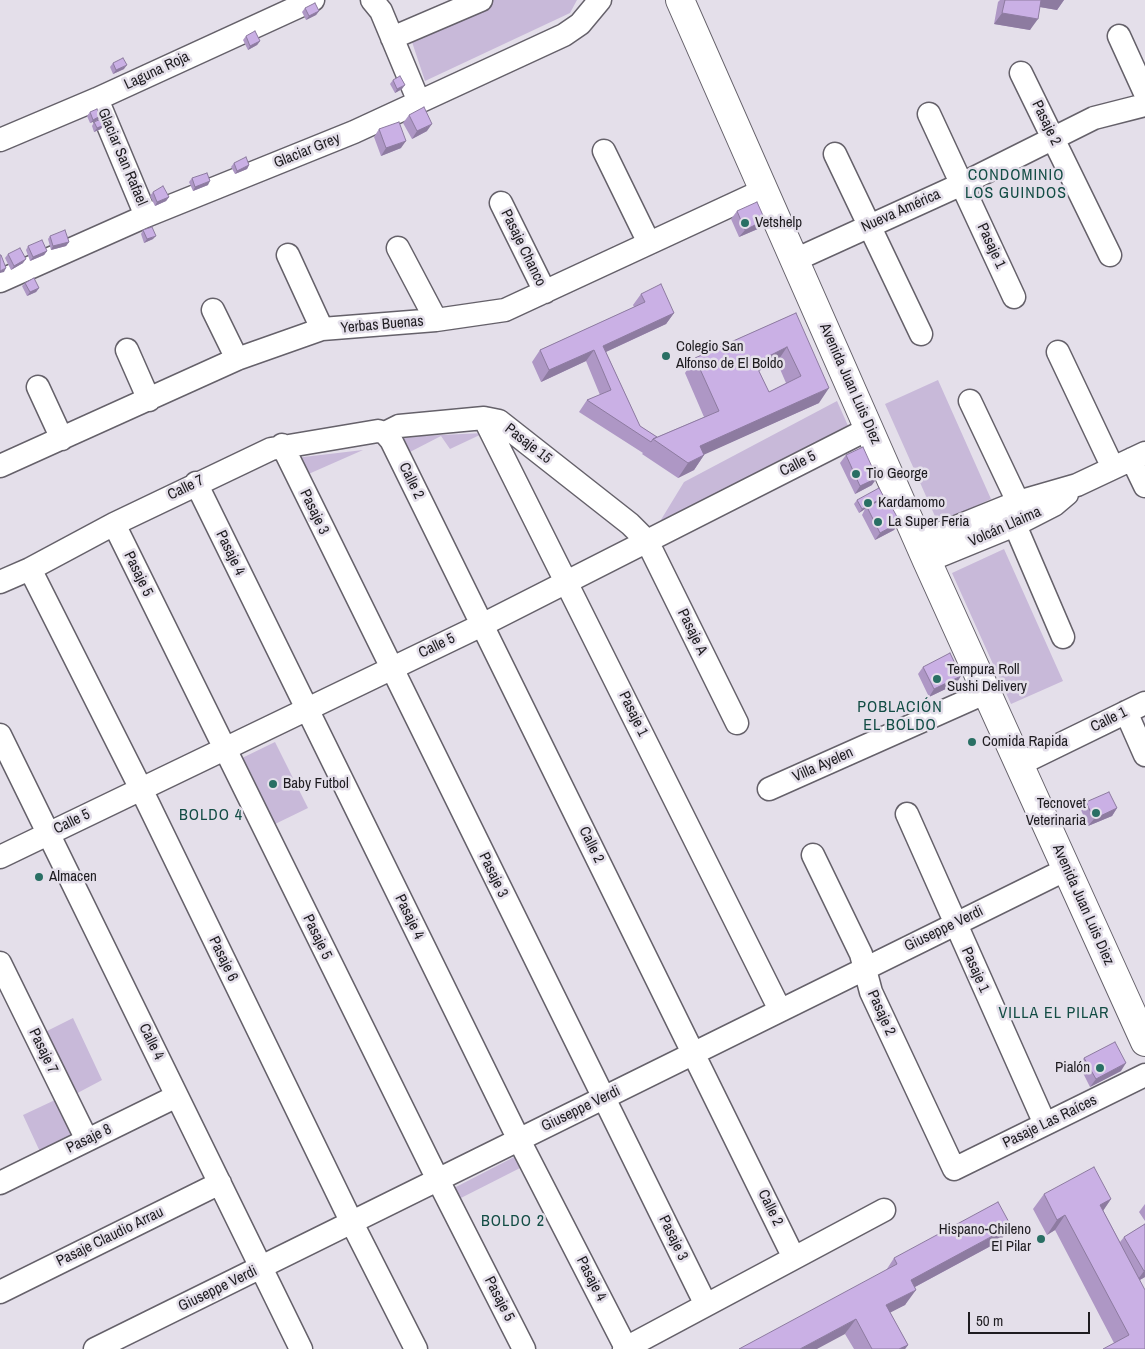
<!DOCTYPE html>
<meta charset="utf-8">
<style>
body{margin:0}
#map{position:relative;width:1145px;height:1349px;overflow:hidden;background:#e4dfea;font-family:"Archivo Narrow",sans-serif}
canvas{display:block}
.scale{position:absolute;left:968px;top:1312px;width:122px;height:22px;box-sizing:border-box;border:2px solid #1e1c20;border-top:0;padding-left:6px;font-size:15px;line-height:18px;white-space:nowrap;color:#1e1c20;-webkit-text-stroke:4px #e4dfea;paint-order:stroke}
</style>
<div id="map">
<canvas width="1145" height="1349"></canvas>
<div class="scale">50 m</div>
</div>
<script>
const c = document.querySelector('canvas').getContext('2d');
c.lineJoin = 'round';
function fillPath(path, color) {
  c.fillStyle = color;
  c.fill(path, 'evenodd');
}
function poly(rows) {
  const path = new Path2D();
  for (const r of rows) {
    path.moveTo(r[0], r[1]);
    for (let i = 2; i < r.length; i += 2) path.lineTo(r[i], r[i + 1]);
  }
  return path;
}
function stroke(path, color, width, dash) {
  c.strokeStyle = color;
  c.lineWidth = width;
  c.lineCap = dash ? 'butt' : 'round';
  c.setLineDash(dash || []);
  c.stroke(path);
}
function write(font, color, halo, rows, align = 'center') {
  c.font = font + ' "Archivo Narrow",sans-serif';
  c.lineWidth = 5;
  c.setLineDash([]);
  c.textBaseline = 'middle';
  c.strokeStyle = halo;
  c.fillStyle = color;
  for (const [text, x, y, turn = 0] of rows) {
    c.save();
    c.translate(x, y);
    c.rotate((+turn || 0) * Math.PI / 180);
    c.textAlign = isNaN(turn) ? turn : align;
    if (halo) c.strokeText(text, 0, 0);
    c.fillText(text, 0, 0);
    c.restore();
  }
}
const green = poly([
 [479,0,577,0,570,13,425,81,409,33],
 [938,380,991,499,938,523,885,404],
 [837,401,853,437,656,528,684,482],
 [484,433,450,449,441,436,408,453,399,437],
 [363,450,304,476,295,458],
 [1004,549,1063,681,1011,704,952,573],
 [275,742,308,808,271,826,238,760],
 [73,1018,102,1080,70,1097,39,1035],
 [55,1100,74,1141,42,1156,23,1115],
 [518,1155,524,1166,457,1200,452,1189]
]);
const minor = poly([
 [372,0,381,11,419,102],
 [1119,36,1145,93],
 [392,38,481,0],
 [1021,73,1110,255],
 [97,99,146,216],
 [929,114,1014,297],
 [0,140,97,99,313,0],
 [604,151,649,243],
 [835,154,921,334],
 [501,203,545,292],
 [398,248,436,320],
 [288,255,322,329],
 [795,260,962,184,1094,118,1145,105],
 [0,281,146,216,354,132,564,35,580,24,600,0],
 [213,310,237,359],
 [127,350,149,400],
 [1058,352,1113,468],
 [38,387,62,439],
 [970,401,1018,502],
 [484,418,780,1010],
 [385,433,391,440,794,1258],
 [385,433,399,426,484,418,499,421,630,524,647,541,737,723],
 [282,445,706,1305],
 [1132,459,1145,486],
 [0,466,237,359,322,329,436,320,505,310,764,190],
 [196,483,519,1140,626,1348],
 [114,524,438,1180,524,1349],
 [1015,525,1063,637],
 [919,542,1018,502,1077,485,1145,453],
 [927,561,1015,525,1054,505,1067,494],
 [30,569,141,789,352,1223,416,1349],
 [0,582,30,569,114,524,271,449,378,431,385,433],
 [1126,712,1145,755],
 [0,735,301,1349],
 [1020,764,1145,703],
 [769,789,987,692],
 [907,814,1045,1124],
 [813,855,861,954,871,992,954,1169,1145,1075],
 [0,857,482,625,870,428],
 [0,963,87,1140],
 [0,1183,177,1096],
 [0,1292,220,1183],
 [95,1349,1067,869],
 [624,1349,884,1210]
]);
const major = poly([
 [680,0,927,561,1145,1042]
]);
const wall = poly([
 [1000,0,1064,0,1057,10,1040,7,1030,30,994,24,998,2],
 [305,8,319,11,316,15,306,20,302,12],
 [246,36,260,41,257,45,248,50,243,40],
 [113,63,124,69,113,74,110,67],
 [393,80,402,89,395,93,390,84],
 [90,112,98,120,90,123,87,116],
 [409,115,427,131,412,139,403,123],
 [94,122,101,129,94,132,92,126],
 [379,129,401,148,381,156,374,137],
 [234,163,249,165,247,169,235,174,231,167],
 [192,178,208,185,193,191,189,182],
 [153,192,169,197,166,201,155,206,150,196],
 [737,211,765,220,760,228,739,237,731,219],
 [143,230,153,239,144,243,141,234],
 [50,236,69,242,66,246,51,250,48,239],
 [28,246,47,251,44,255,30,261,26,250],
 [8,254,23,263,11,270,5,258],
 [25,283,39,288,36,292,27,296,22,286],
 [641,294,674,313,666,324,606,352,640,426,657,437,704,417,685,373,695,358,796,313,819,403,704,454,704,455,694,470,678,478,642,454,643,453,579,412,587,400,600,395,586,361,541,382,532,362,540,350,634,307,633,305],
 [777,362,786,383,769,392,759,371],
 [846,455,872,485,855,494,840,463],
 [884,497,883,499,900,522,894,530,875,540,862,515,865,509,859,513,854,504,857,500],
 [923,667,956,684,929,697,918,674],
 [1086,802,1117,808,1112,816,1088,826,1081,810],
 [1084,1058,1121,1071,1090,1087,1079,1065],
 [1044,1194,1111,1199,1103,1210,1120,1242,1124,1237,1145,1224,1145,1277,1140,1280,1145,1349,1114,1343,1055,1230,1047,1235,1033,1209],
 [1145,1204,1145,1221,1139,1212],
 [1000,1241,915,1287,905,1305,890,1312,908,1345,905,1349,854,1349,845,1334,894,1258]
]);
const shadedWall = poly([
 [1039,0,1064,0,1057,10,1034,6],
 [319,11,316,15,306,20,309,16],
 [1002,13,1038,19,1030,30,994,24],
 [260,41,257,45,248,50,250,46],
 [127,65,124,69,113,74,116,70],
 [405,85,402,89,395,93,397,89],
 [100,116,98,120,90,123,93,120],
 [432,124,427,131,412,139,417,131],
 [104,125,101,129,94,132,97,128],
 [406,141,401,148,381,156,386,148],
 [249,165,247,169,235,174,237,171],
 [210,181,208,185,193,191,195,187],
 [169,197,166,201,155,206,157,202],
 [765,220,760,228,739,237,745,230],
 [156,236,153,239,144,243,147,239],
 [69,242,66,246,51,250,53,246],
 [47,251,44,255,30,261,33,257],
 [26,259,23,263,11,270,14,266],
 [6,268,4,272,0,273,0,271],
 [39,288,36,292,27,296,30,292],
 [674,313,666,324,597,356,603,346],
 [787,347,777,362,744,378,755,363],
 [594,350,586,361,541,382,549,370],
 [829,388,819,403,690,461,700,446],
 [704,455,694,470,678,478,688,463],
 [877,478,872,485,855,494,860,486],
 [884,497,881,501,867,507,865,509,859,513,862,509],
 [900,522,894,530,875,540,880,533],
 [961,676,956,684,929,697,934,689],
 [1117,808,1112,816,1088,826,1094,819],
 [1126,1063,1121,1071,1090,1087,1096,1079],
 [1111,1199,1101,1214,1100,1205],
 [1065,1215,1055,1230,1047,1235,1057,1220],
 [1011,1226,1000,1241,900,1295,911,1280],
 [1145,1270,1145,1277,1136,1282,1144,1271],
 [916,1290,905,1305,876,1320,886,1305],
 [856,1319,845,1334,817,1349,800,1349],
 [908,1345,905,1349,899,1349]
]);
const building = poly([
 [1005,0,1041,0,1038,19,1002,13,1005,0],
 [315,3,319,11,309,16,305,8,315,3],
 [255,31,260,41,250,46,246,36,255,31],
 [123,58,127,65,116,70,113,63,123,58],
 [400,76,405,85,397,89,393,80,400,76],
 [424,107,432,124,417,131,409,115,424,107],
 [97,109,100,116,93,120,90,112,97,109],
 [101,119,104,125,97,128,94,122,101,119],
 [399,122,406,141,386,148,379,129,399,122],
 [246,157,249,165,237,171,234,163,246,157],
 [207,173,210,181,195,187,192,178,207,173],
 [163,186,169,197,157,202,153,192,163,186],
 [757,202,765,220,745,230,737,211,757,202],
 [152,227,156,236,147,239,143,230,152,227],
 [65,230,69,242,53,246,50,236,65,230],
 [42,240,47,251,33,257,28,246,42,240],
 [20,248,26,259,14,266,8,254,20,248],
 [0,255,1,255,6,268,0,271,0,255],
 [34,278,39,288,30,292,25,283,34,278],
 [661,284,674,313,603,346,640,426,657,437,653,439,651,442,587,400,611,390,594,350,549,370,540,350,645,302,641,294,661,284],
 [796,313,829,388,700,446,704,455,688,463,653,439,719,411,695,358,796,313],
 [787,347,801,376,769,392,755,363,787,347],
 [863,447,877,478,860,486,846,455,863,447],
 [879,488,884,497,862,509,857,500,879,488],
 [886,497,900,522,880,533,867,507,886,497],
 [950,653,961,676,934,689,923,667,950,653],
 [1109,792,1117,808,1094,819,1086,802,1109,792],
 [1115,1042,1126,1063,1096,1079,1084,1058,1115,1042],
 [1094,1167,1111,1199,1100,1205,1145,1290,1145,1349,1103,1349,1129,1335,1065,1215,1057,1220,1044,1194,1094,1167],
 [998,1202,1011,1226,911,1280,916,1290,886,1305,908,1345,899,1349,872,1349,856,1319,800,1349,739,1349,897,1264,894,1258,998,1202],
 [1145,1224,1145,1270,1144,1271,1124,1237,1145,1224]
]);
const markers = [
 [745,223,5,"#296f64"],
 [666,356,5,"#296f64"],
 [856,474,5,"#296f64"],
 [868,503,5,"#296f64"],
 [878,522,5,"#296f64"],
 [937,679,5,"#296f64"],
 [972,742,5,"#296f64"],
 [273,784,5,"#296f64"],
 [1096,813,5,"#296f64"],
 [39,877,5,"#296f64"],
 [1100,1068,5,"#296f64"],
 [1041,1239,5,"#296f64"]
];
const streetNames = [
 ["Laguna Roja",157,71,-25],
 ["Pasaje 2",1046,123,64],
 ["Glaciar Grey",307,151,-22],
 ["Glaciar San Rafael",122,157,67],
 ["Nueva América",901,211,-24],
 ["Pasaje 1",991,246,65],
 ["Pasaje Chanco",523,248,64],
 ["Yerbas Buenas",382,325,-5],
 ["Avenida Juan Luis Diez",850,384,66],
 ["Pasaje 15",528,444,38],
 ["Calle 5",798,464,-27],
 ["Calle 2",411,481,64],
 ["Calle 7",186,488,-26],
 ["Pasaje 3",314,512,64],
 ["Volcán Llaima",1005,527,-24],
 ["Pasaje 4",230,553,64],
 ["Pasaje 5",138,574,64],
 ["Pasaje A",692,632,64],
 ["Calle 5",437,646,-26],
 ["Pasaje 1",633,714,64],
 ["Calle 1",1109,720,-26],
 ["Villa Ayelen",823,765,-24],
 ["Calle 5",72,822,-26],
 ["Calle 2",591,845,64],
 ["Pasaje 3",493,875,64],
 ["Avenida Juan Luis Diez",1083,905,66],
 ["Pasaje 4",409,917,64],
 ["Giuseppe Verdi",944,929,-26],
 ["Pasaje 5",317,937,64],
 ["Pasaje 6",223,959,64],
 ["Pasaje 1",975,970,66],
 ["Pasaje 2",881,1013,66],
 ["Calle 4",151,1042,64],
 ["Pasaje 7",43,1051,64],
 ["Giuseppe Verdi",581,1109,-26],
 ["Pasaje Las Raíces",1050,1122,-26],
 ["Pasaje 8",89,1139,-26],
 ["Calle 2",770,1208,64],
 ["Pasaje Claudio Arrau",110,1237,-26],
 ["Pasaje 3",673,1238,64],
 ["Pasaje 4",591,1279,63],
 ["Giuseppe Verdi",218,1289,-26],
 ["Pasaje 5",499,1299,63]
];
const poiNames = [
 ["Vetshelp",755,223],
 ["Colegio San",676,347],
 ["Alfonso de El Boldo",676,364],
 ["Tio George",866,474],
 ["Kardamomo",878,503],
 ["La Super Feria",888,522],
 ["Tempura Roll",947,670],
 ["Sushi Delivery",947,687],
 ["Comida Rapida",982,742],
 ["Baby Futbol",283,784],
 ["Tecnovet",1086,804,"right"],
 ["Veterinaria",1086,821,"right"],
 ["Almacen",49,877],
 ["Pialón",1090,1068,"right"],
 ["Hispano-Chileno",1031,1230,"right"],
 ["El Pilar",1031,1247,"right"]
];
const neighbourhoodNames = [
 ["CONDOMINIO",1016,176],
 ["LOS GUINDOS",1016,194],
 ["POBLACIÓN",900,708],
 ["EL BOLDO",900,726],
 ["BOLDO 4",211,816],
 ["VILLA EL PILAR",1054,1014],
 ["BOLDO 2",513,1222]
];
fillPath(green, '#c8b9d9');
stroke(minor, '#65616a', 25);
stroke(major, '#65616a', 30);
stroke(minor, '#fff', 22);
stroke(major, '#fff', 28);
fillPath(wall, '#ae97c5');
fillPath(shadedWall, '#8d7ba0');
fillPath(building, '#cab0e5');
stroke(building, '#8d7ba0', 1);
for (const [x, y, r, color] of markers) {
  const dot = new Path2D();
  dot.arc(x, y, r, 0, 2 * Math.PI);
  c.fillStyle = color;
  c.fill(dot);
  stroke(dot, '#e4dfea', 2);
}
write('15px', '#1e1c20', '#e4dfea', streetNames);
write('15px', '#1e1c20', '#e4dfea', poiNames, 'left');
c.letterSpacing = '1px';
write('16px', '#134d45', '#e4dfea', neighbourhoodNames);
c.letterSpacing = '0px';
</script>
